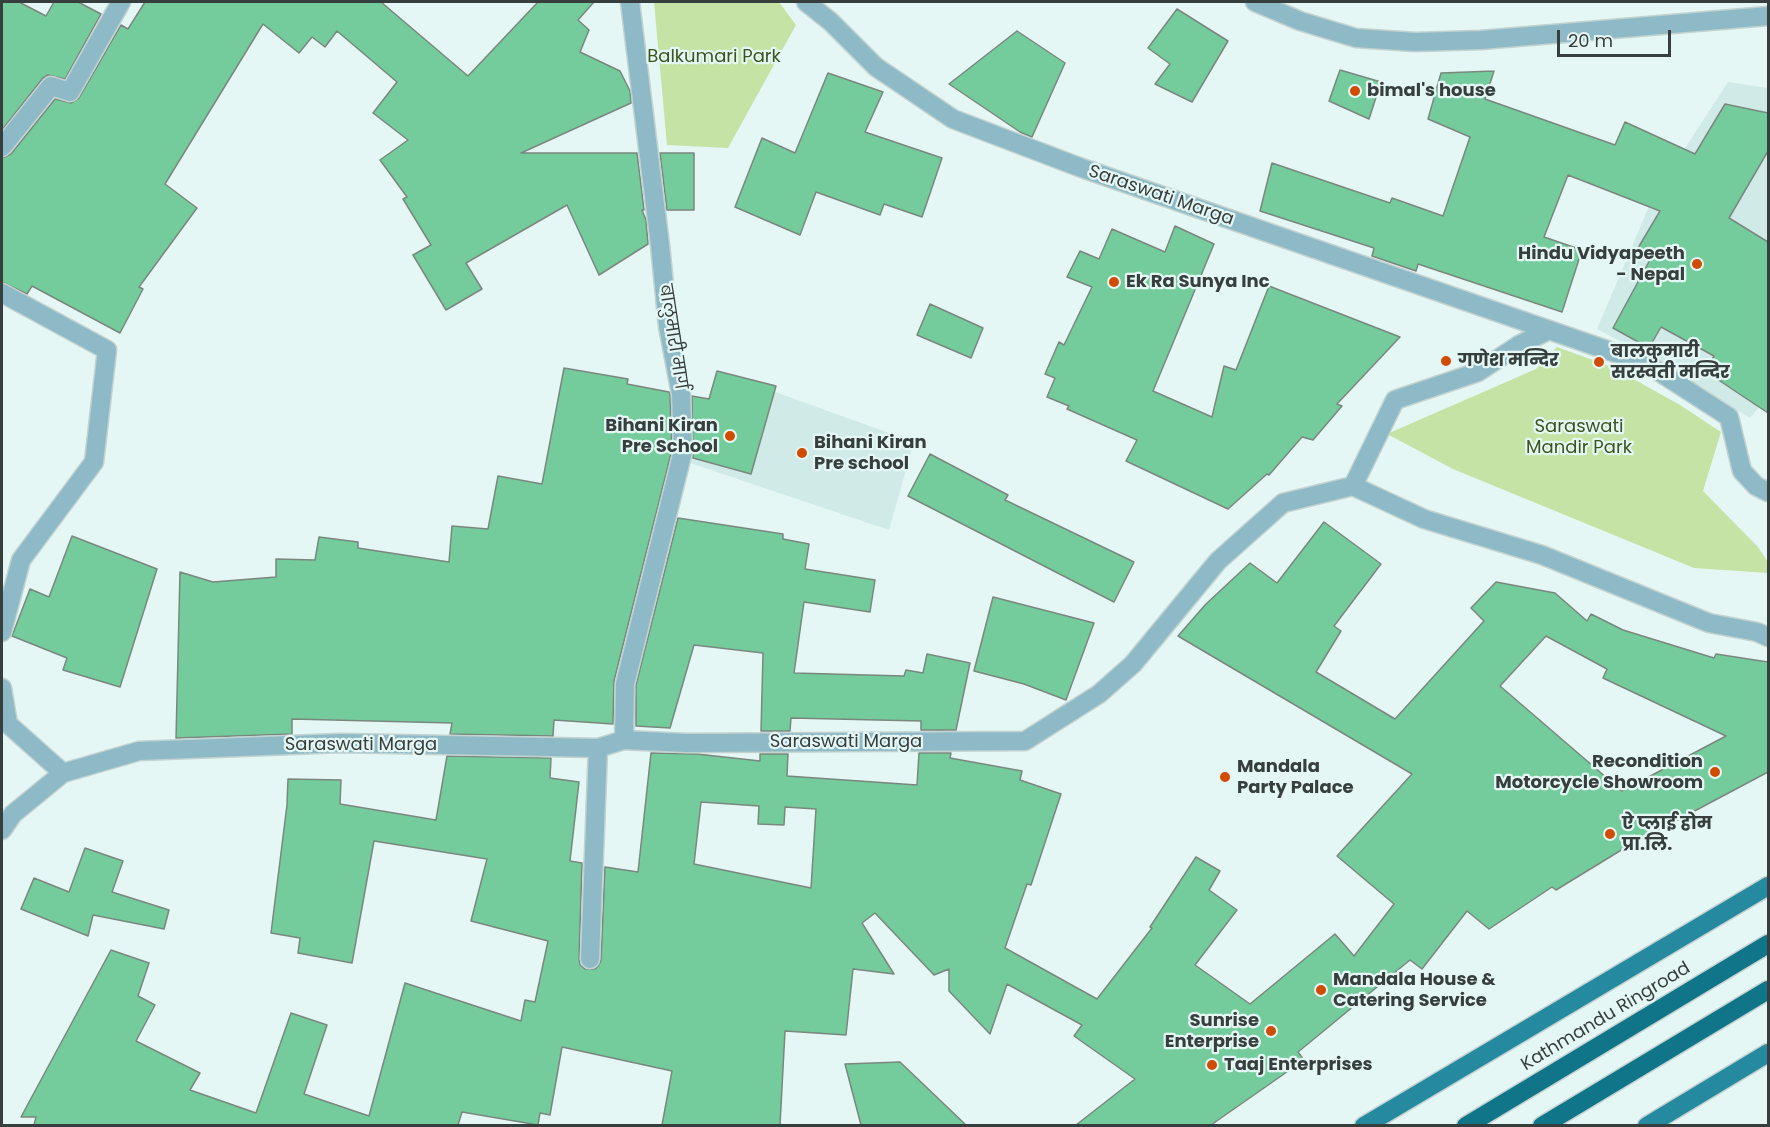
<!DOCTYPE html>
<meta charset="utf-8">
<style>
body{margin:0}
#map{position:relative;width:1770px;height:1127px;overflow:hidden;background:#e5f7f4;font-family:Poppins,sans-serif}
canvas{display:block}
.frame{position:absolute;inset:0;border:3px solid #373f3e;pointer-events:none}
.scale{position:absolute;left:1557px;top:30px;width:114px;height:27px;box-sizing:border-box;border:3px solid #373f3e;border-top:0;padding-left:8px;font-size:18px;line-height:21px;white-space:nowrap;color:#373f3e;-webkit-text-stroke:4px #e5f7f4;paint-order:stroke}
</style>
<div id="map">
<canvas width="1770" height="1127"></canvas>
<div class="frame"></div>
<div class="scale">20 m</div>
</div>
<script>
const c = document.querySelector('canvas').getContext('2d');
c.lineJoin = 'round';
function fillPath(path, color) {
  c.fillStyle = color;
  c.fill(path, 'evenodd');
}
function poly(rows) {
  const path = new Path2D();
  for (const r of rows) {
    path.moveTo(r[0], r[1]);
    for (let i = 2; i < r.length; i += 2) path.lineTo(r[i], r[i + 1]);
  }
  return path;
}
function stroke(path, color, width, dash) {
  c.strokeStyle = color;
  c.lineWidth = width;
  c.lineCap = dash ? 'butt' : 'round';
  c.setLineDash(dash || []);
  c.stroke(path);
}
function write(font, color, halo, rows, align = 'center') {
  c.font = font + ' Poppins,"Noto Sans Devanagari",sans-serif';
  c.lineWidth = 4.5;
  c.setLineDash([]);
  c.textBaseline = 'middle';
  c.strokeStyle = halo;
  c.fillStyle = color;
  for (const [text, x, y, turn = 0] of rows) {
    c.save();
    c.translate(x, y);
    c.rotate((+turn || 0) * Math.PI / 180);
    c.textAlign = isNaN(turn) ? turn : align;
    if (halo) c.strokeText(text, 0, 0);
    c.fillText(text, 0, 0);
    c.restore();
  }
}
const built = poly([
 [1728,82,1768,88,1768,397,1750,418,1646,355,1597,329,1652,199],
 [717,371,914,442,889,530,690,463]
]);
const green = poly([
 [654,2,779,2,796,25,728,148,667,145],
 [1557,347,1612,367,1680,405,1721,432,1703,491,1758,547,1768,562,1768,573,1694,568,1453,469,1387,434,1536,369]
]);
const building = poly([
 [2,2,19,2,46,16,54,2,78,2,101,14,65,79,48,75,43,78,2,130,2,2],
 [145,2,381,2,468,76,538,2,594,2,578,20,589,30,580,52,620,71,630,91,631,103,521,153,637,153,644,210,642,210,646,220,648,244,599,275,567,205,466,263,482,289,446,310,413,255,431,245,403,199,407,197,380,160,408,140,373,113,397,82,337,31,325,47,312,37,299,53,263,24,165,184,197,208,139,287,143,289,120,333,32,286,27,294,2,282,2,158,11,154,55,99,71,103,79,98,121,25,128,29,145,2],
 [1177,9,1228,41,1192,102,1155,84,1170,64,1148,48,1177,9],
 [1017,31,1065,63,1032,137,1020,132,949,84,1017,31],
 [1340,70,1381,82,1369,119,1329,101,1340,70],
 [1494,71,1485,99,1615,145,1625,122,1695,154,1725,104,1768,113,1768,151,1729,218,1768,242,1768,413,1705,371,1714,356,1661,327,1649,348,1613,328,1652,256,1638,248,1660,211,1568,175,1544,237,1582,250,1562,312,1418,264,1416,271,1372,256,1374,248,1260,211,1272,163,1390,203,1392,198,1443,216,1470,137,1428,119,1441,73,1494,71],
 [828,73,883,92,865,132,942,158,922,217,884,204,880,215,816,192,800,235,735,207,762,138,795,153,828,73],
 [660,153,694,153,694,210,667,210,660,153],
 [1175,226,1214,244,1153,391,1212,417,1224,366,1236,370,1269,286,1400,337,1337,404,1342,406,1313,440,1302,437,1269,475,1267,474,1228,509,1126,461,1137,440,1067,409,1069,406,1047,397,1055,378,1045,374,1059,342,1064,345,1092,287,1067,277,1080,251,1099,259,1112,229,1165,252,1175,226],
 [930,304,983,328,971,358,917,335,930,304],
 [564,368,628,379,627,384,669,392,670,395,672,450,614,681,613,724,554,720,553,736,450,734,452,723,292,719,292,734,176,738,180,572,213,582,276,577,276,559,315,560,319,537,358,542,358,548,449,562,452,526,488,529,498,476,542,484,564,368],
 [717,371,776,386,751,474,693,458,692,396,709,399,717,371],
 [930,454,1008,495,1005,500,1134,562,1114,602,908,496,930,454],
 [678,518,783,534,783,539,809,544,805,569,875,580,870,612,804,602,794,673,904,676,906,670,923,673,927,654,970,663,956,730,921,730,921,721,791,718,790,731,761,731,763,653,694,645,670,728,636,726,636,685,678,518],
 [1324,522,1381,564,1334,626,1341,631,1316,672,1395,719,1484,621,1471,608,1496,582,1555,593,1587,621,1591,614,1623,630,1714,658,1716,654,1768,662,1768,772,1623,849,1556,890,1552,887,1489,929,1467,911,1422,969,1410,960,1298,1052,1304,1060,1211,1125,1076,1125,1135,1079,1074,1036,1082,1025,1007,984,990,1034,949,991,949,969,934,975,875,913,862,923,894,974,853,969,846,1035,785,1031,780,1125,662,1125,672,1071,562,1047,550,1115,540,1113,538,1125,462,1112,458,1125,34,1125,36,1117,21,1117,111,950,149,963,138,996,155,1005,136,1041,200,1073,190,1090,256,1113,291,1013,327,1025,304,1094,369,1116,405,983,521,1021,525,1000,535,1002,548,941,471,921,487,859,374,841,352,963,298,953,300,938,271,933,287,805,288,779,341,780,340,804,436,820,447,756,551,758,550,778,579,782,570,861,582,863,579,959,580,965,585,969,595,969,599,965,601,960,605,867,638,872,651,753,697,754,760,761,760,754,788,754,787,776,917,785,919,753,951,753,950,758,1022,771,1020,780,1061,794,1031,885,1027,884,1005,948,1097,999,1152,928,1150,927,1196,857,1220,871,1209,890,1237,910,1195,965,1250,1004,1335,934,1354,956,1394,904,1337,856,1412,774,1178,636,1206,604,1250,563,1277,583,1324,522],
 [1546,636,1607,669,1603,678,1726,736,1622,791,1500,686,1546,636],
 [701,802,759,806,758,824,784,825,785,807,816,809,811,888,694,864,701,802],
 [72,536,157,569,120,687,63,670,67,658,12,636,30,589,49,597,72,536],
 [993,597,1094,623,1066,700,1024,684,974,671,993,597],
 [85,848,123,861,112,892,169,910,164,929,93,915,88,936,21,909,34,878,69,892,85,848],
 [900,1062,966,1125,861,1125,845,1064,900,1062]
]);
const street = poly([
 [806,2,831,22,876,67,953,119,1079,167,1549,330],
 [1255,2,1300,21,1356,38,1415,42,1481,40,1768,16],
 [2,147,51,86,70,92,121,2],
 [2,293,107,350,94,462,21,560,2,632],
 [1353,486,1424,519,1542,555,1709,623,1757,632,1768,637],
 [2,688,8,724,63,773],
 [624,740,625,684,683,451,681,394,668,326,660,245,630,2],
 [2,830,13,814,63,773,139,751,341,743,598,748,624,740,686,743,1025,741,1099,694,1133,664,1218,561,1283,503,1353,486,1395,400,1478,372,1519,345,1549,330,1647,364,1729,417,1742,471,1756,486,1768,492],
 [590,959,598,748]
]);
const primary = poly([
 [1364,1126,1768,886],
 [1647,1126,1768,1053]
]);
const highway = poly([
 [1466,1126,1768,944],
 [1542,1126,1768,990]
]);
const markers = [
 [1355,91,6,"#d04c00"],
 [1697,264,6,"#d04c00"],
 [1114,282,6,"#d04c00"],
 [1446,361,6,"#d04c00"],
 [1599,362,6,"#d04c00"],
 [730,436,6,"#d04c00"],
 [802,453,6,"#d04c00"],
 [1715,772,6,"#d04c00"],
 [1225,777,6,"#d04c00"],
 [1610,834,6,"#d04c00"],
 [1321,990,6,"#d04c00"],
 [1271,1031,6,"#d04c00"],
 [1212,1065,6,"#d04c00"]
];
const parkNames = [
 ["Balkumari Park",714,57],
 ["Saraswati",1579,427],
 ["Mandir Park",1579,448]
];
const poiNames = [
 ["bimal's house",1367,91],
 ["Hindu Vidyapeeth",1685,254,"right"],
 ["- Nepal",1685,275,"right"],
 ["Ek Ra Sunya Inc",1126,282],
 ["बालकुमारी",1611,352],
 ["सरस्वती मन्दिर",1611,373],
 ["गणेश मन्दिर",1458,361],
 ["Bihani Kiran",718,426,"right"],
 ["Pre School",718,447,"right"],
 ["Bihani Kiran",814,443],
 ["Pre school",814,464],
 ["Recondition",1703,762,"right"],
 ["Motorcycle Showroom",1703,783,"right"],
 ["Mandala",1237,767],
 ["Party Palace",1237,788],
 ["ऐ प्लाई होम",1622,824],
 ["प्रा.लि.",1622,845],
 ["Mandala House &",1333,980],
 ["Catering Service",1333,1001],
 ["Sunrise",1259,1021,"right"],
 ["Enterprise",1259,1042,"right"],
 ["Taaj Enterprises",1224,1065]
];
const streetNames = [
 ["Saraswati Marga",1161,196,19],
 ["बालुमारी मार्ग",672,337,81],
 ["Saraswati Marga",846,742],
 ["Saraswati Marga",361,745],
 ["Kathmandu Ringroad",1606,1017,-31]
];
fillPath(built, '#d0eae7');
fillPath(green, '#c4e3a4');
fillPath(building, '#74cc9c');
stroke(building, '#7a877f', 1.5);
stroke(street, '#c2d2d0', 21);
stroke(primary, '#c2d2d0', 21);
stroke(highway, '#c2d2d0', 21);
stroke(street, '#8ebac7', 18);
stroke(primary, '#2589a0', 18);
stroke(highway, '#11758a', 18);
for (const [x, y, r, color] of markers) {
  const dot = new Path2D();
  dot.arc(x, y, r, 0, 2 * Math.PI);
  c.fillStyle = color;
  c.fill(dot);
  stroke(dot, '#e5f7f4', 2);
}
write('18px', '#3c531d', '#e5f7f4', parkNames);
write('bold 18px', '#373f3e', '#e5f7f4', poiNames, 'left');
write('18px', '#373f3e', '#e5f7f4', streetNames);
</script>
